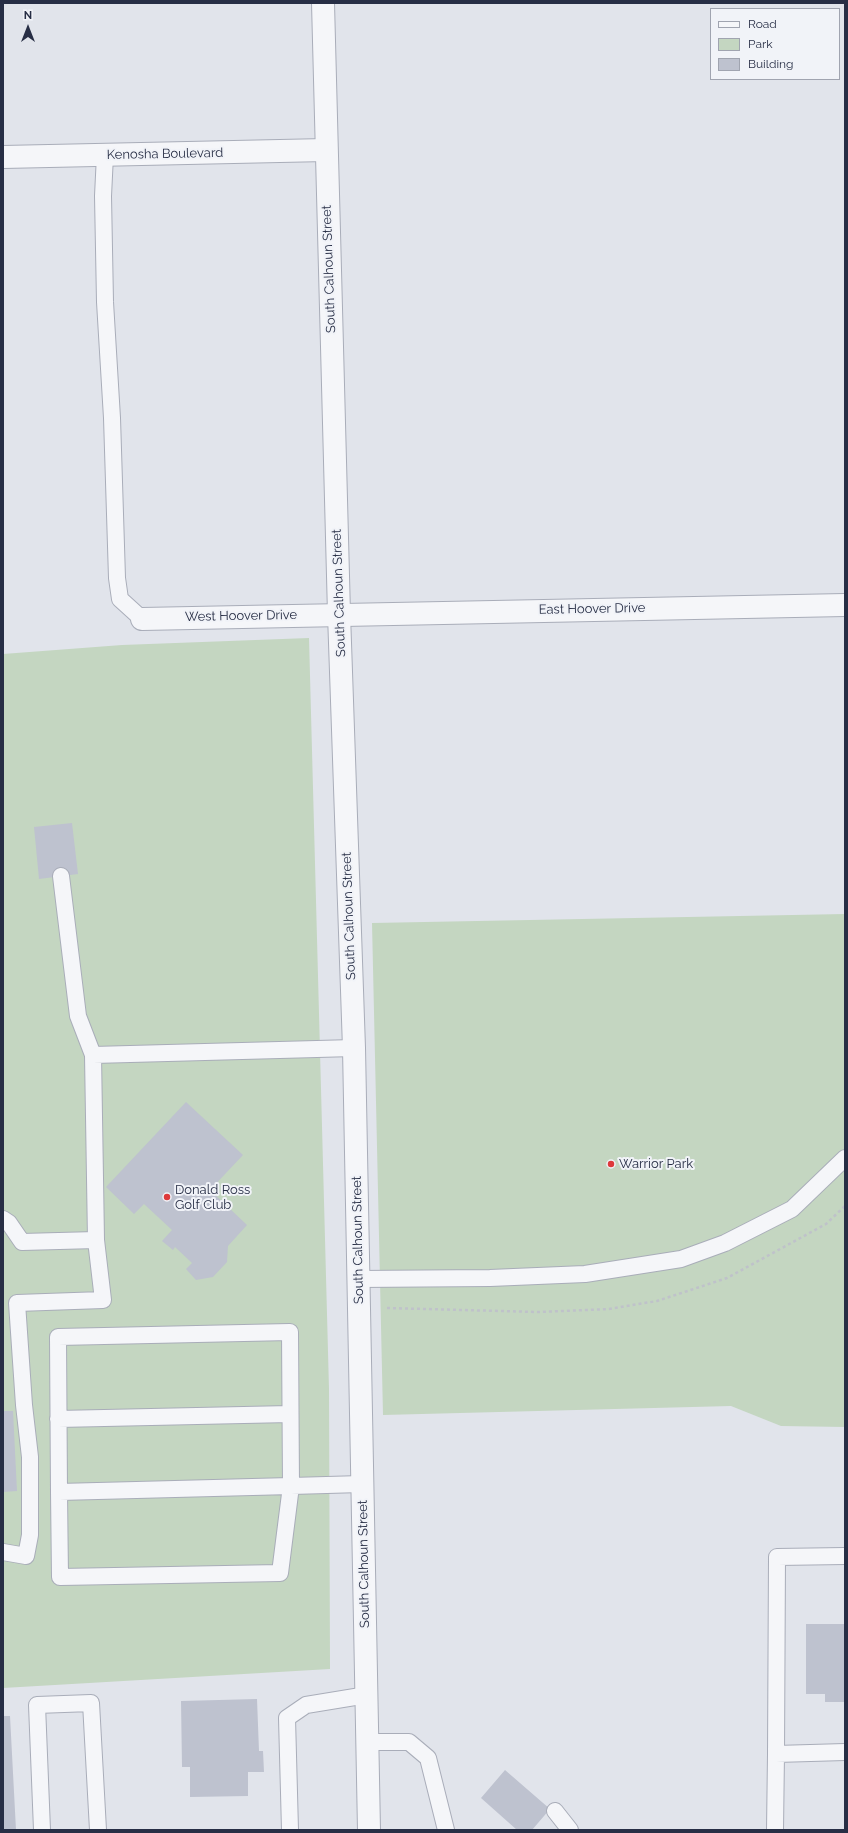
<!DOCTYPE html>
<style>
body{margin:0}
#map{position:relative;width:848px;height:1833px;overflow:hidden;background:#e1e4eb;font-family:Raleway,sans-serif}
canvas{display:block}
.frame{position:absolute;inset:0;border:4px solid #272e45;pointer-events:none}
.legend{position:absolute;left:710px;top:8px;width:130px;height:72px;box-sizing:border-box;background:#f1f3f8;border:1px solid #a0a4b0;margin:0;padding:5px 7px;list-style:none;font-size:12px;color:#272e45}
.legend li{display:flex;align-items:center;gap:8px;height:20px}
.legend b{width:20px;border:1px solid #a0a4b0}
.north{position:absolute;left:8px;top:8px;width:40px;height:40px;-webkit-text-stroke:3px #f1f3f8;paint-order:stroke;rotate:0deg;font-size:11px;font-weight:700;line-height:16px;text-align:center;color:#272e45}
.north::after{content:'';display:block;margin:auto;width:14px;height:18px;background:#272e45;clip-path:polygon(50% 0,100% 100%,50% 72%,0 100%)}
</style>
<div id="map">
<canvas width="848" height="1833"></canvas>
<div class="frame"></div>
<ul class="legend">
<li><b style="height:5px;background:#f5f6f9"></b>Road</li>
<li><b style="height:11px;background:#c4d6c1"></b>Park</li>
<li><b style="height:11px;background:#bec2cf"></b>Building</li>
</ul>
<div class="north">N</div>
</div>
<script>
const c = document.querySelector('canvas').getContext('2d');
c.lineJoin = 'round';
function fillPath(path, color) {
  c.fillStyle = color;
  c.fill(path, 'evenodd');
}
function poly(rows) {
  const path = new Path2D();
  for (const r of rows) {
    path.moveTo(r[0], r[1]);
    for (let i = 2; i < r.length; i += 2) path.lineTo(r[i], r[i + 1]);
  }
  return path;
}
function stroke(path, color, width, dash) {
  c.strokeStyle = color;
  c.lineWidth = width;
  c.lineCap = dash ? 'butt' : 'round';
  c.setLineDash(dash || []);
  c.stroke(path);
}
function write(font, color, halo, rows, align = 'center') {
  c.font = font + ' Raleway,sans-serif';
  c.lineWidth = 4;
  c.setLineDash([]);
  c.textBaseline = 'middle';
  c.strokeStyle = halo;
  c.fillStyle = color;
  for (const [text, x, y, turn = 0] of rows) {
    c.save();
    c.translate(x, y);
    c.rotate((+turn || 0) * Math.PI / 180);
    c.textAlign = isNaN(turn) ? turn : align;
    if (halo) c.strokeText(text, 0, 0);
    c.fillText(text, 0, 0);
    c.restore();
  }
}
const green = poly([
 [309,638,329,1389,330,1669,3,1688,3,654,122,645],
 [845,914,845,1427,781,1426,731,1406,383,1415,372,923]
]);
const building = poly([
 [72,823,78,874,39,879,34,827],
 [186,1102,243,1155,210,1190,247,1225,228,1246,227,1262,213,1277,196,1280,186,1269,192,1263,175,1247,173,1250,162,1241,172,1230,144,1204,134,1214,106,1187],
 [3,1411,13,1411,17,1491,3,1492],
 [806,1624,845,1624,844,1702,825,1702,825,1694,806,1694],
 [257,1699,259,1751,263,1751,264,1772,248,1772,248,1796,190,1797,190,1767,182,1767,181,1701],
 [3,1716,10,1716,16,1830,3,1830],
 [505,1770,550,1809,532,1830,517,1830,481,1798]
]);
const path = poly([
 [387,1308,538,1312,609,1309,657,1301,727,1278,826,1224,845,1206]
]);
const service = poly([
 [105,155,103,196,105,302,112,418,117,578,120,599,142,619],
 [93,1055,354,1048],
 [3,1219,9,1223,22,1242,96,1240],
 [358,1279,490,1278,585,1274,681,1259,725,1243,792,1209,845,1158],
 [58,1419,290,1414],
 [59,1492,58,1337,290,1332,291,1486,280,1573,60,1577,59,1492,291,1486,362,1484],
 [3,1552,26,1556,30,1535,30,1457,24,1405,17,1303,103,1300,96,1240,93,1055,78,1016,61,876],
 [368,1742,409,1742,428,1758,446,1830],
 [776,1754,777,1557,845,1556],
 [555,1811,570,1830],
 [42,1830,37,1705,91,1703,98,1830],
 [290,1830,287,1718,306,1705,367,1695],
 [775,1830,776,1754,845,1752]
]);
const minor = poly([
 [3,157,326,150],
 [142,619,845,605]
]);
const tertiary = poly([
 [323,3,339,614,354,1048,369,1830]
]);
const markers = [
 [611,1164,4,"#de393b"],
 [167,1197,4,"#de393b"]
];
const streetNames = [
 ["Kenosha Boulevard",165,154,-1],
 ["South Calhoun Street",329,269,-92],
 ["South Calhoun Street",339,593,-92],
 ["East Hoover Drive",592,609,-1],
 ["West Hoover Drive",241,616,-1],
 ["South Calhoun Street",349,916,-92],
 ["South Calhoun Street",358,1240,-91],
 ["South Calhoun Street",364,1564,-91]
];
const poiNames = [
 ["Warrior Park",619,1164],
 ["Donald Ross",175,1190],
 ["Golf Club",175,1205]
];
fillPath(green, '#c4d6c1');
fillPath(building, '#bec2cf');
stroke(service, '#a9adb9', 18);
stroke(minor, '#a9adb9', 24);
stroke(tertiary, '#a9adb9', 24);
stroke(path, '#bfc2ca', 2.5, [3, 3]);
stroke(service, '#f5f6f9', 16);
stroke(minor, '#f5f6f9', 22);
stroke(tertiary, '#f5f6f9', 22);
for (const [x, y, r, color] of markers) {
  const dot = new Path2D();
  dot.arc(x, y, r, 0, 2 * Math.PI);
  c.fillStyle = color;
  c.fill(dot);
  stroke(dot, '#f1f3f8', 1.5);
}
write('13px', '#272e45', '#f1f3f8', streetNames);
write('13px', '#272e45', '#f1f3f8', poiNames, 'left');
</script>
